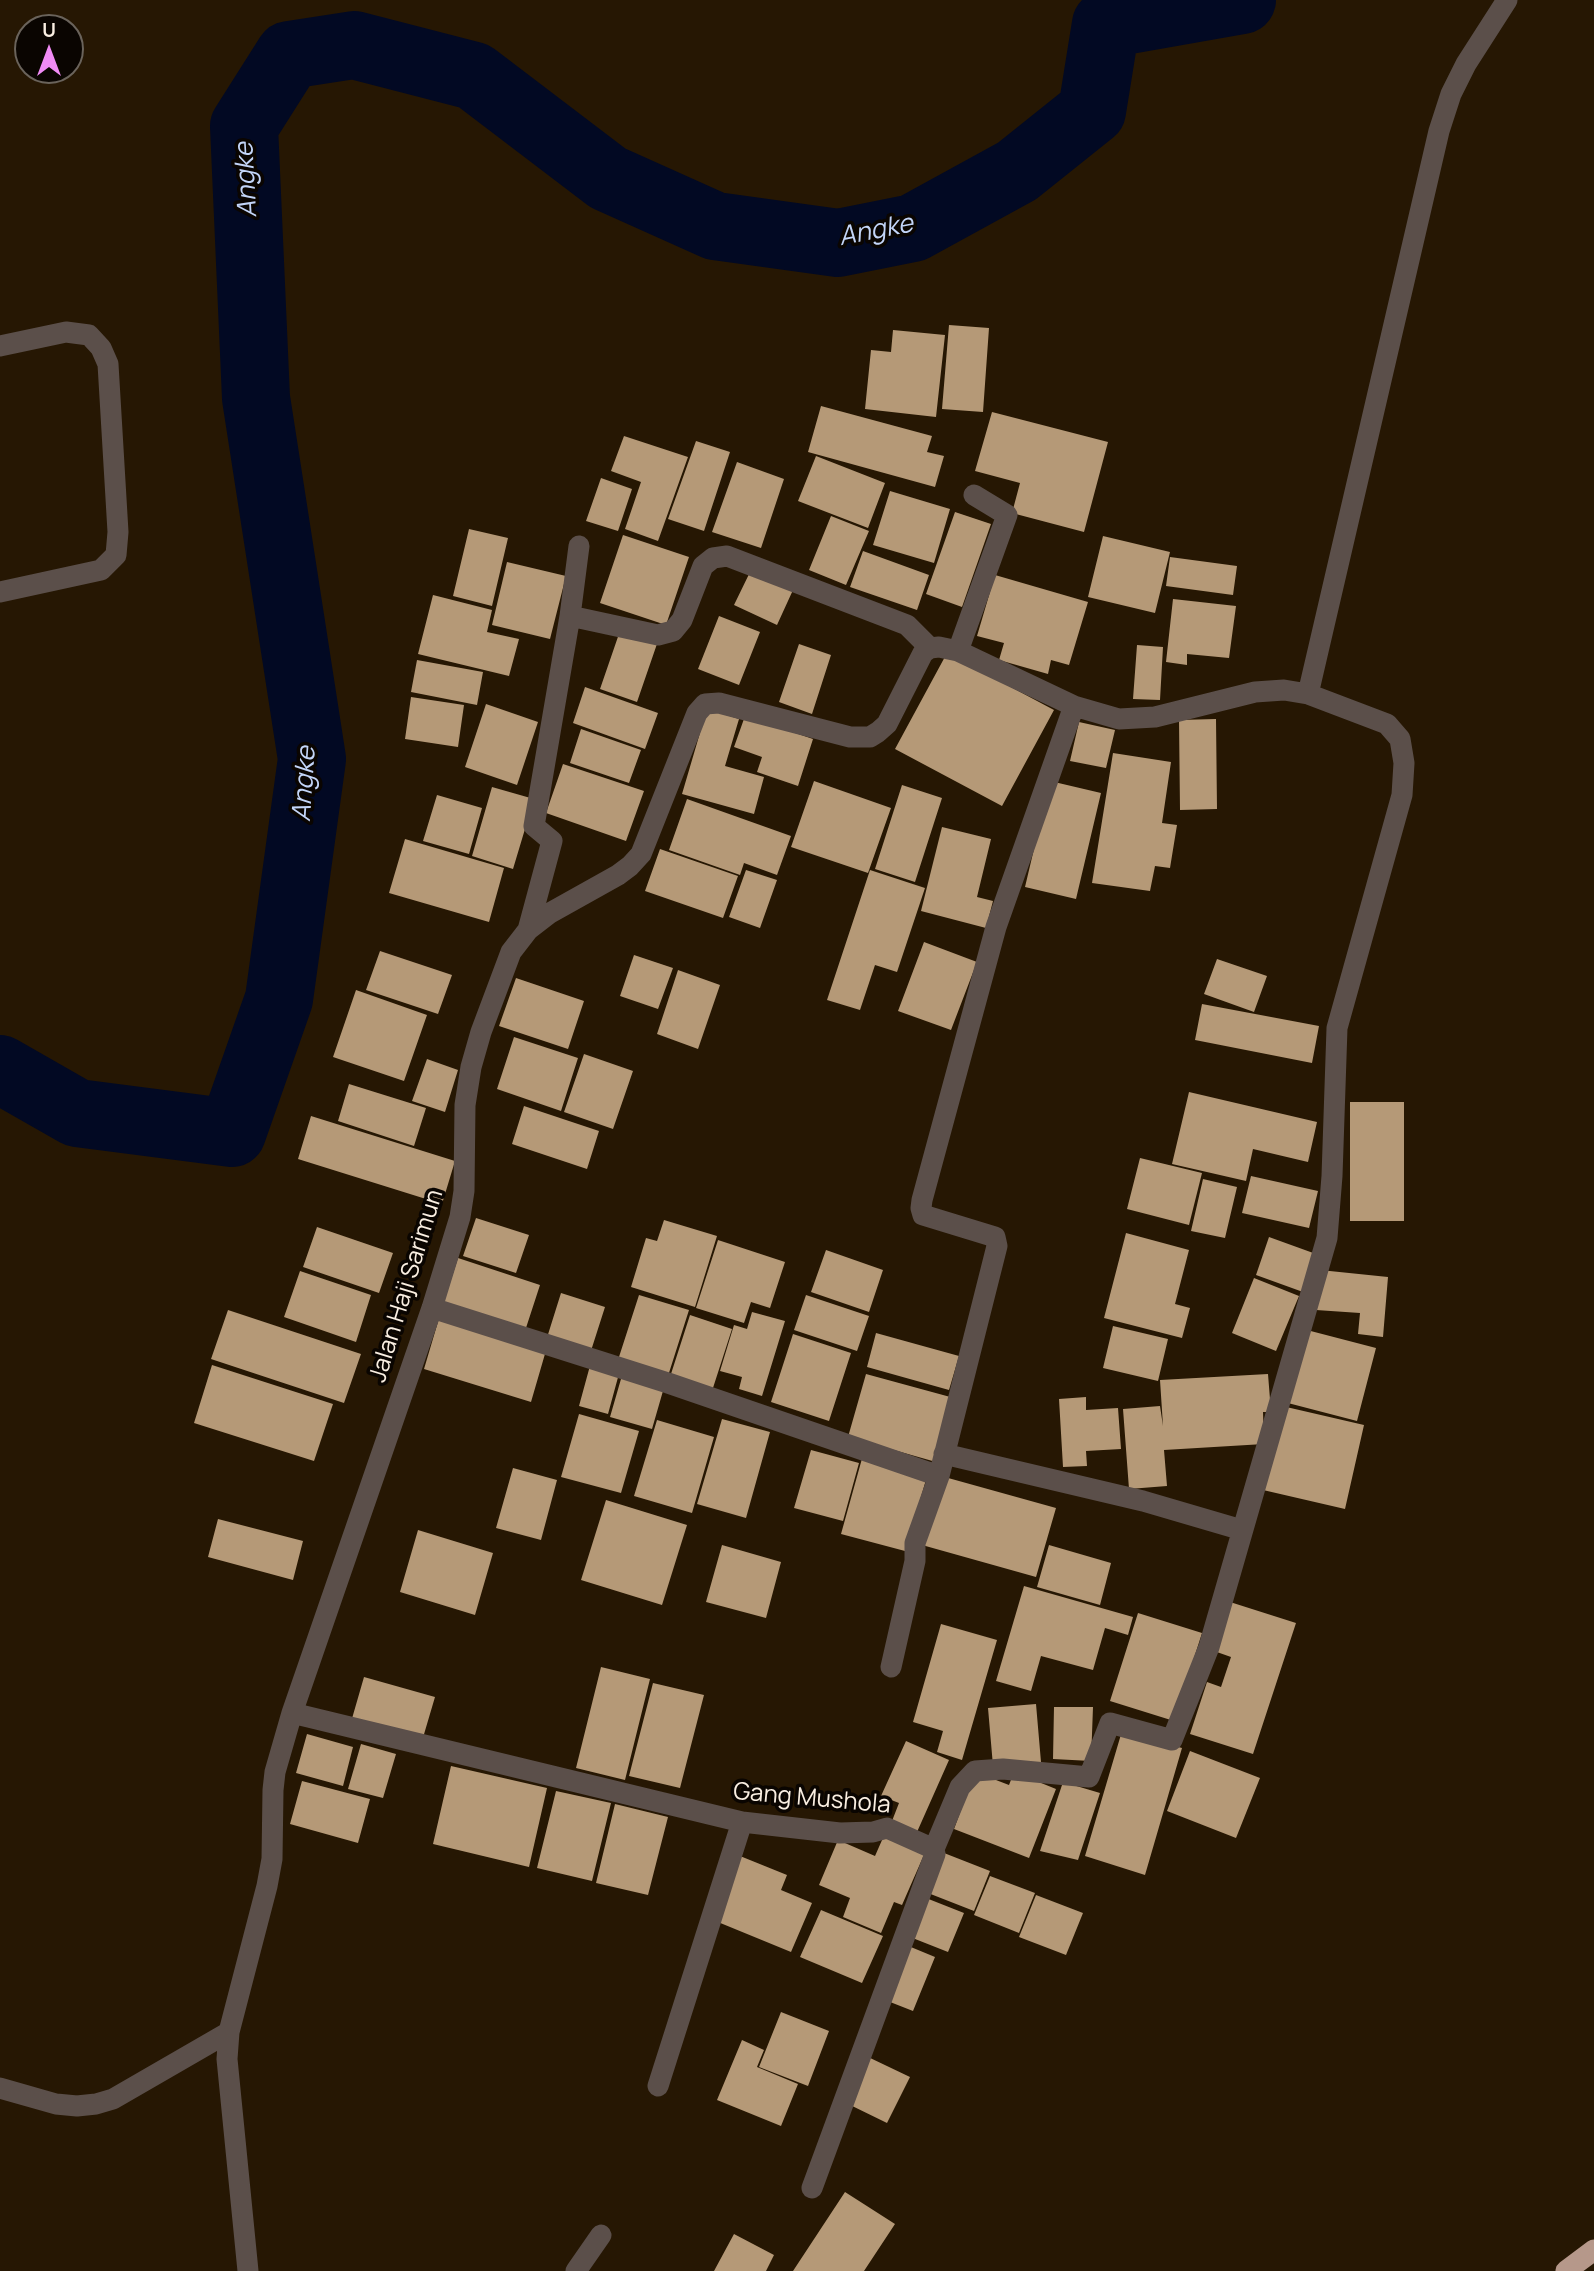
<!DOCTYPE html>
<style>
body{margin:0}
#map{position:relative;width:1594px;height:2271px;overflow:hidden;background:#261703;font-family:Manrope,sans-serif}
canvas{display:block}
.north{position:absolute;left:14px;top:14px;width:70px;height:70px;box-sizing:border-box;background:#0a0501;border:2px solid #6a635b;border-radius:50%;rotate:0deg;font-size:19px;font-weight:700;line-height:28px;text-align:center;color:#faefe2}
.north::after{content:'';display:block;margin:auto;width:24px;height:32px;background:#f08bf5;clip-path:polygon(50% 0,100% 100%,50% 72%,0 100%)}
</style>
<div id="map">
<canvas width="1594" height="2271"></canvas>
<div class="north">U</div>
</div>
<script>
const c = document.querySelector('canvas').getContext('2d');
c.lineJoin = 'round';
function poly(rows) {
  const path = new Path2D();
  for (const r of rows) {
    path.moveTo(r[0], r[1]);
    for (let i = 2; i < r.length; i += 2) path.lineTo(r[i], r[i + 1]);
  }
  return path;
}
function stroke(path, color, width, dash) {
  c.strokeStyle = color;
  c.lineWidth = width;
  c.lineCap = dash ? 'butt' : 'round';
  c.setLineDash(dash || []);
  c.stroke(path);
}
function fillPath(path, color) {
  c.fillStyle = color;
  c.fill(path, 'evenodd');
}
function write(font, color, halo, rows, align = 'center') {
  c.font = font + ' Manrope,sans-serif';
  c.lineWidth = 7;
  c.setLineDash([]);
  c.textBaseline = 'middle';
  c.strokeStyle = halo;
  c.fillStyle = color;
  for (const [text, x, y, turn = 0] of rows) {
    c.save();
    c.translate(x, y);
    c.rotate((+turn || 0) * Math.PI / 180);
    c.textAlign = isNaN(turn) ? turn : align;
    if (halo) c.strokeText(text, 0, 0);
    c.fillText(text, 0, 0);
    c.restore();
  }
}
const river = poly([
 [0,1069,77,1113,232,1133,279,999,312,759,256,398,244,126,289,55,354,45,474,76,608,178,715,226,838,243,913,228,1017,171,1092,111,1106,24,1242,0]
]);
const building = poly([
 [949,325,989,328,983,412,942,409],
 [893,330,945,335,936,417,865,409,871,350,891,352],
 [821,406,932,436,927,452,944,456,935,487,808,452],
 [992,412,1108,442,1084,532,1012,513,1020,483,975,471],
 [624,436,688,457,658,541,625,529,641,482,611,471],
 [696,441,730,452,704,531,668,519],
 [816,456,885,483,868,528,798,501],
 [737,462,784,479,761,548,712,532],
 [601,478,632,489,618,531,586,521],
 [890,491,950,509,934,563,873,545],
 [955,512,991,524,962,607,926,594],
 [831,516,869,531,846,585,809,570],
 [469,529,508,538,492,606,453,596],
 [623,535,689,557,666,625,600,603],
 [1103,536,1170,552,1155,613,1088,597],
 [863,551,929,575,917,610,850,587],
 [1170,557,1237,566,1233,595,1166,586],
 [507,562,566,576,550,639,492,625],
 [751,570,793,590,777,625,734,605],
 [995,575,1088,602,1069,665,1051,660,1048,674,999,660,1004,643,977,636],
 [433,595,492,610,487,632,519,639,509,676,418,654],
 [1173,599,1236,606,1229,658,1187,654,1187,665,1166,662],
 [719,616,760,632,739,685,698,669],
 [621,628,658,641,637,702,600,689],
 [799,644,831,655,812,714,779,702],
 [1137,645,1163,647,1160,700,1133,699],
 [947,653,1054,710,1002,806,895,749],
 [417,660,483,672,477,705,411,692],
 [585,687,658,713,645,749,573,723],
 [411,697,464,705,458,747,405,739],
 [486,704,538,722,517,785,465,767],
 [707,709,739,719,725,766,764,777,754,814,682,794],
 [745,716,813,739,798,786,757,772,762,757,734,747],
 [1216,719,1217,809,1180,810,1179,720],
 [1079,722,1115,730,1106,768,1070,761],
 [581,729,641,750,629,783,570,763],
 [1113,753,1171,762,1162,823,1177,825,1170,868,1155,866,1150,891,1092,883],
 [563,764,644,791,626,841,546,813],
 [814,781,891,808,868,873,791,847],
 [1050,781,1101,793,1076,899,1025,887],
 [902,785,942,798,915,882,875,869],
 [492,787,534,799,513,869,472,856],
 [437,795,482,808,469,854,423,841],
 [687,799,791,836,777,875,744,863,740,875,669,850],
 [942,827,991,839,977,897,993,901,986,928,921,911],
 [405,839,504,868,489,922,389,893],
 [660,849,738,876,723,918,645,891],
 [746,870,777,880,760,928,729,917],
 [870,870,925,888,897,972,875,965,860,1010,827,1000],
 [924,942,977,962,951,1030,898,1011],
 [380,951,452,975,438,1014,366,990],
 [634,955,673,968,658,1009,620,996],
 [1217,959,1267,976,1254,1012,1204,994],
 [678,970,720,985,698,1049,657,1034],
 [516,978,584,1001,568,1049,499,1026],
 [356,990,427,1015,404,1081,333,1057],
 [1202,1004,1319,1026,1312,1063,1195,1040],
 [514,1037,578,1058,561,1111,497,1089],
 [584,1054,633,1071,613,1129,564,1112],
 [427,1059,458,1070,445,1112,412,1101],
 [349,1084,426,1108,414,1146,338,1121],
 [1189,1092,1317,1122,1308,1162,1253,1149,1246,1181,1172,1164],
 [1350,1102,1404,1102,1404,1221,1350,1221],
 [524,1106,599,1131,587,1169,512,1144],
 [311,1116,455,1161,442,1204,298,1159],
 [1140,1158,1202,1173,1189,1225,1127,1209],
 [1251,1176,1318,1191,1309,1228,1242,1213],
 [1203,1179,1237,1187,1225,1238,1191,1231],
 [476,1218,529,1235,516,1273,463,1256],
 [664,1220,717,1236,695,1307,631,1287,646,1238,657,1241],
 [317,1227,393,1253,379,1293,303,1267],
 [1126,1233,1189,1250,1175,1304,1190,1308,1182,1338,1104,1318],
 [1269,1237,1316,1254,1303,1292,1256,1275],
 [718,1240,785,1262,770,1308,751,1302,744,1323,696,1308],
 [826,1250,883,1270,869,1312,811,1292],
 [458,1258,540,1285,525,1331,443,1304],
 [1320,1270,1388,1277,1383,1337,1358,1334,1360,1313,1316,1310],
 [300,1271,371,1295,356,1342,284,1317],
 [1254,1278,1299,1296,1276,1351,1232,1333],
 [561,1293,605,1307,589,1357,545,1344],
 [639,1295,689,1310,668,1376,618,1360],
 [806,1295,869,1316,857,1351,794,1330],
 [228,1310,361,1354,344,1403,211,1359],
 [752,1312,785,1321,762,1396,739,1389,742,1377,720,1371,734,1325,747,1329],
 [440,1315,547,1347,531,1402,424,1369],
 [690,1315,732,1329,712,1391,670,1377],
 [1113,1326,1168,1339,1158,1381,1103,1368],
 [1303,1329,1376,1348,1357,1421,1284,1402],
 [876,1333,959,1356,949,1390,867,1367],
 [793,1334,851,1353,829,1421,771,1402],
 [591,1362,620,1370,608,1414,579,1406],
 [212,1365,333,1404,314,1461,194,1423],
 [623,1372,665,1384,652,1429,610,1417],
 [866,1374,954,1398,936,1462,848,1437],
 [1268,1374,1271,1412,1263,1412,1264,1444,1164,1450,1167,1486,1129,1489,1123,1409,1160,1406,1163,1426,1160,1380],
 [1086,1397,1086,1410,1118,1408,1121,1449,1086,1451,1087,1466,1063,1467,1059,1399],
 [1282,1406,1364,1425,1345,1509,1263,1490],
 [579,1414,639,1431,621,1493,561,1477],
 [722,1419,770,1432,746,1518,697,1504],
 [657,1420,714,1437,692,1513,634,1496],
 [811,1450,859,1463,843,1521,794,1508],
 [863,1455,928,1473,905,1551,841,1534],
 [513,1468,557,1480,541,1540,496,1528],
 [941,1476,1056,1508,1036,1577,922,1545],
 [606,1500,687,1525,662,1605,581,1580],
 [218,1519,303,1541,293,1580,208,1557],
 [418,1530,493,1553,475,1615,400,1592],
 [722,1545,781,1562,766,1618,706,1602],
 [1049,1545,1111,1563,1100,1605,1037,1587],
 [1024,1586,1133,1617,1128,1635,1105,1628,1093,1670,1041,1656,1031,1691,996,1681],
 [1230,1602,1296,1623,1253,1754,1190,1734,1207,1682,1221,1687,1231,1657,1214,1651],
 [1138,1613,1202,1633,1174,1721,1110,1701],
 [941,1624,997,1640,962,1760,937,1752,943,1731,913,1722],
 [601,1667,650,1679,625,1780,576,1768],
 [364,1677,435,1697,422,1741,351,1722],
 [653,1683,704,1695,680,1788,629,1776],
 [1036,1704,1041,1762,993,1766,988,1708],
 [1054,1707,1093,1707,1091,1761,1053,1759],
 [1122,1731,1182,1748,1145,1875,1085,1856],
 [307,1734,353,1747,343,1786,296,1773],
 [906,1741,949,1760,917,1832,892,1821,899,1803,881,1796],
 [361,1744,396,1754,383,1798,348,1789],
 [1190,1751,1260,1778,1236,1838,1167,1811],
 [451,1766,547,1788,529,1867,433,1844],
 [975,1772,1009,1785,1014,1772,1056,1789,1029,1858,954,1829],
 [302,1781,370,1799,358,1843,290,1824],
 [1063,1782,1100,1793,1078,1860,1040,1851],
 [556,1791,611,1803,592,1881,537,1868],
 [615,1804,668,1817,648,1895,596,1883],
 [886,1831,927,1848,902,1905,894,1902,881,1933,843,1917,850,1898,819,1885,838,1840,875,1856],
 [944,1853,990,1871,974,1911,928,1893],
 [740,1856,787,1875,781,1890,812,1903,791,1952,713,1920],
 [990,1876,1035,1893,1019,1933,974,1915],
 [1036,1895,1083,1913,1066,1955,1019,1937],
 [926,1898,964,1913,948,1952,910,1937],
 [821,1910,883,1936,862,1983,800,1957],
 [906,1945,935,1957,913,2011,885,2000],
 [781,2012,829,2031,808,2086,759,2067],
 [742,2040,764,2050,757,2067,798,2084,781,2126,717,2100],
 [866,2056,910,2077,887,2123,844,2102],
 [845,2192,895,2224,864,2271,793,2271],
 [734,2234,774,2255,766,2271,714,2271]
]);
const minor = poly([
 [0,346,66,332,89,335,101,348,108,364,118,532,116,555,101,570,0,592],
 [570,616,658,635,673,631,682,620,703,566,713,558,727,556,907,625,930,648],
 [958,651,1007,515,974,495],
 [1308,694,1439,131,1451,94,1466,64,1507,0],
 [528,930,552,841,534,826,570,616,579,546],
 [432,1308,668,1383,939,1476],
 [944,1454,1143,1501,1242,1530],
 [891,1667,915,1561,915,1543,939,1476,997,1246,995,1237,923,1215,921,1208,922,1200,996,927,1074,706],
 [292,1713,742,1822,840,1833,873,1832,887,1828,934,1849,935,1854,812,2188],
 [658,2086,742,1822],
 [0,2088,56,2104,77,2106,96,2104,113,2099,229,2032],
 [248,2271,227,2059,229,2032,267,1886,272,1859,273,1790,275,1772,292,1713,432,1308,460,1217,464,1191,465,1105,471,1067,481,1032,511,952,528,930,550,913,618,875,630,866,641,854,697,713,705,704,719,703,850,737,870,737,878,732,887,724,923,653,930,648,939,647,958,651,1074,706,1119,719,1155,717,1255,692,1284,690,1308,694,1387,724,1400,739,1404,763,1402,795,1337,1028,1332,1176,1327,1238,1209,1647,1172,1740,1110,1723,1089,1777,1003,1769,975,1771,960,1787,934,1849],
 [576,2271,601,2235]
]);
const motorway = poly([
 [1566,2271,1594,2250]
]);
const streetNames = [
 ["Jalan Haji Sarimun",407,1286,-73],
 ["Gang Mushola",812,1799,5]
];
const waterNames = [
 ["Angke",247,180,-93],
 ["Angke",876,231,-11],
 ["Angke",305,784,-86]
];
stroke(river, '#020923', 68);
fillPath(building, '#b59977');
stroke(minor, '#5b4f4a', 21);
stroke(motorway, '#b6988a', 21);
write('24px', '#faefe2', '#0a0501', streetNames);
write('italic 26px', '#c3d5f8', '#0a0501', waterNames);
</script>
